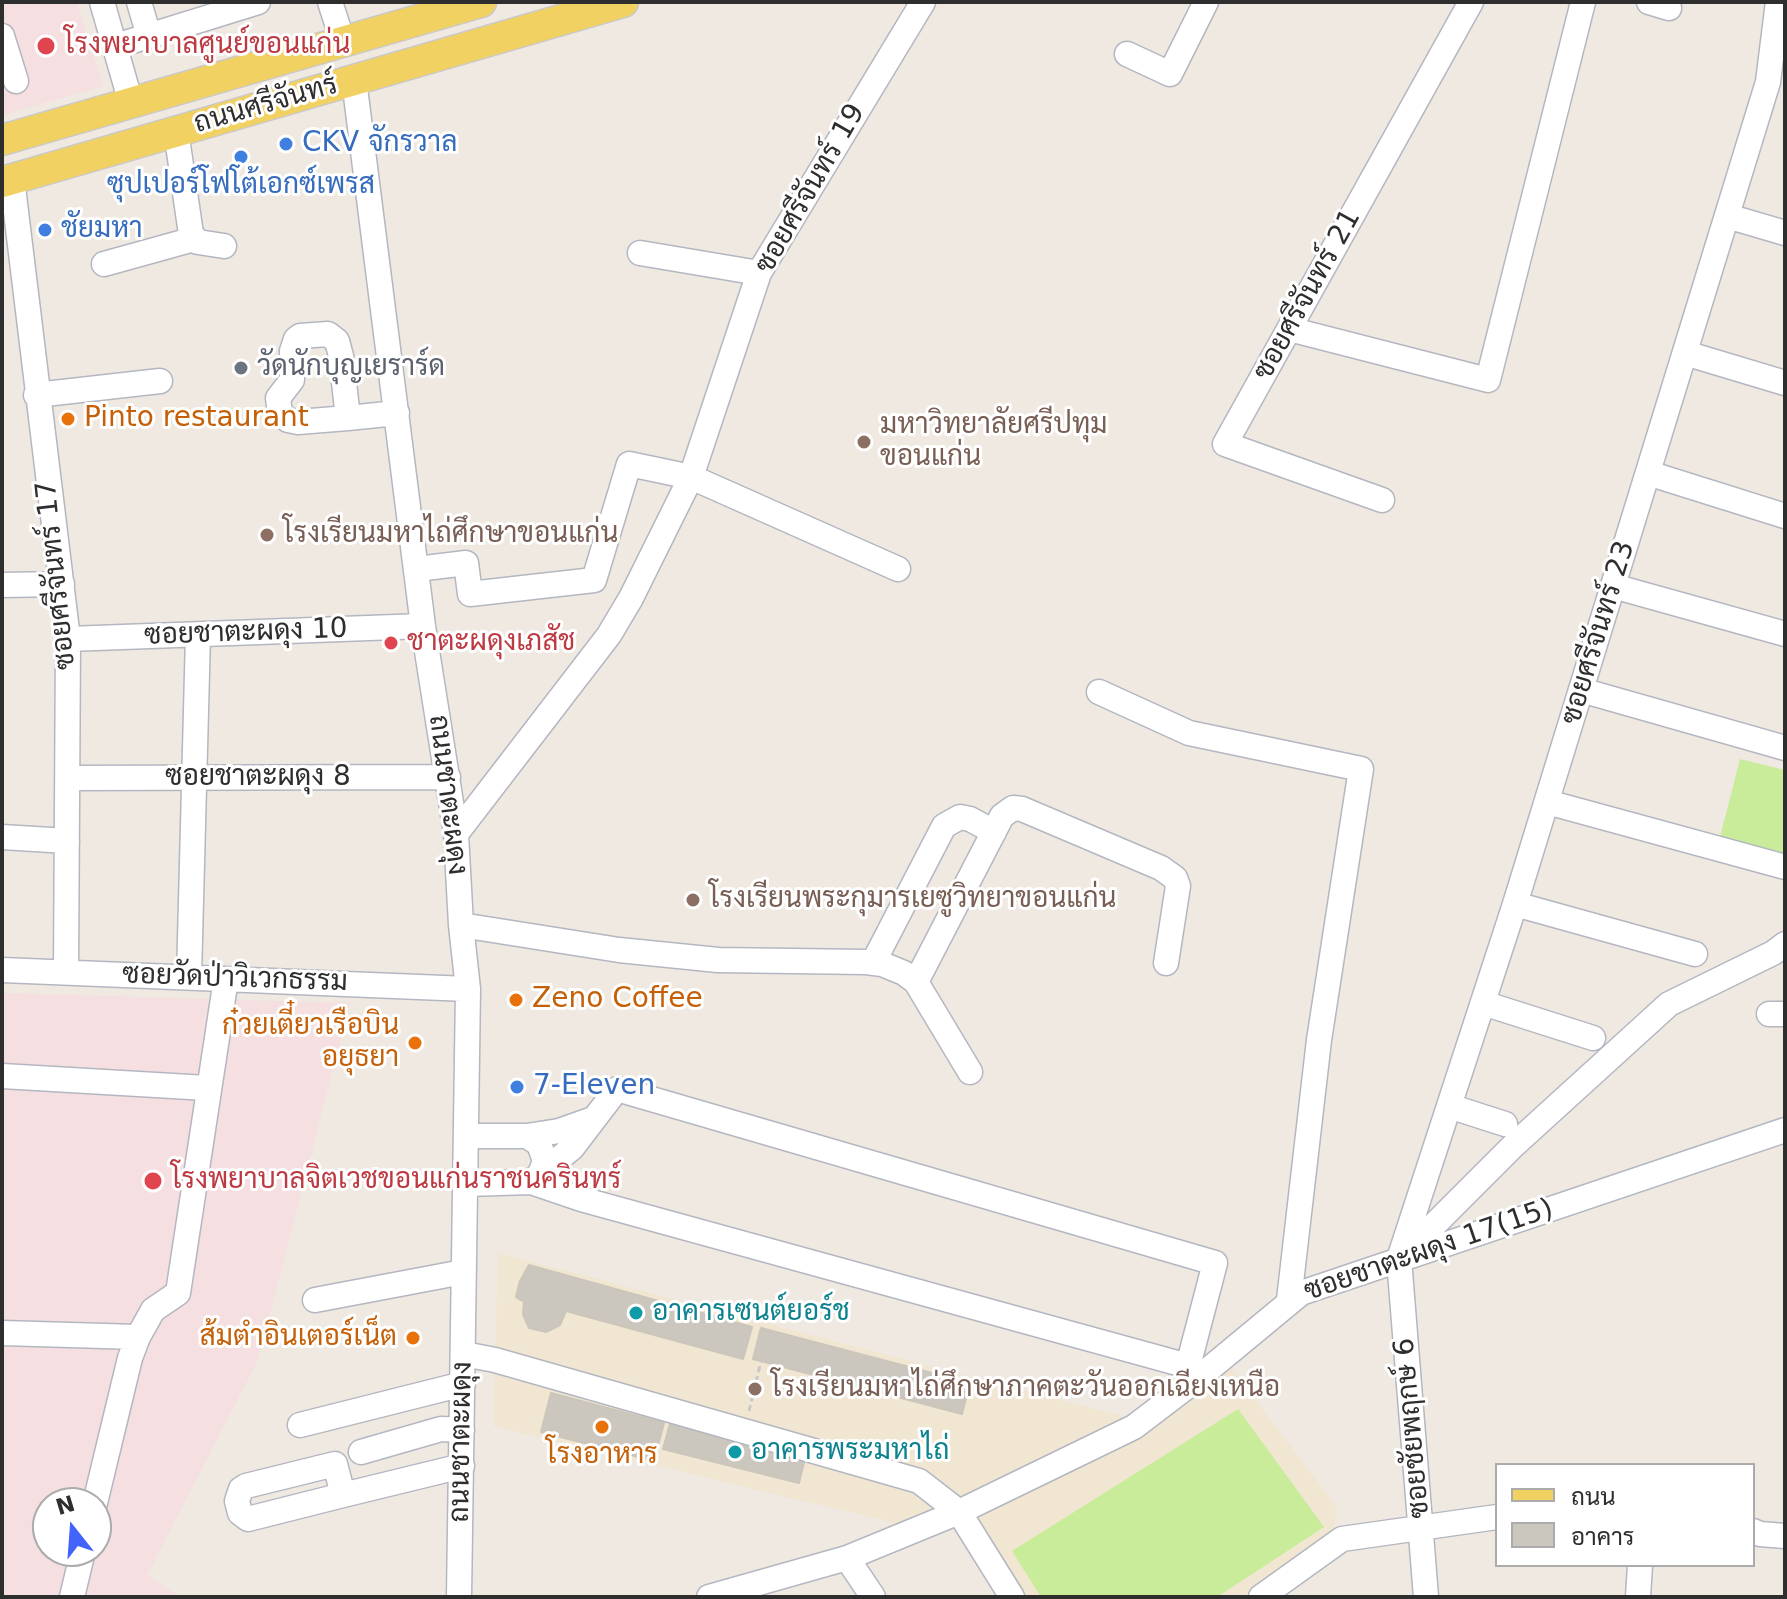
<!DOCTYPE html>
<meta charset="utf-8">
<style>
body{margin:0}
#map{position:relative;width:1787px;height:1599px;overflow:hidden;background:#efe9e1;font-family:"DejaVu Sans",Sarabun,sans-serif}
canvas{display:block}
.frame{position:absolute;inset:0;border:4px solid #2e2e2e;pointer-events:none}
.legend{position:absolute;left:1495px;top:1463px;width:260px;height:104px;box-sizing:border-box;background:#fff;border:2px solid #ababab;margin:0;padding:10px 14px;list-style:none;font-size:24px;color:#2e2e2e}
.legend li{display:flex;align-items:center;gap:16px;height:40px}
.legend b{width:40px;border:2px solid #ababab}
.north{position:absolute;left:32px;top:1487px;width:80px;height:80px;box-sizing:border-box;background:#fff;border:2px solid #ababab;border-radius:50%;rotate:343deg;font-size:22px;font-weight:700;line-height:32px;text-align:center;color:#2e2e2e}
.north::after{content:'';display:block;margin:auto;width:28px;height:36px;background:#4264fb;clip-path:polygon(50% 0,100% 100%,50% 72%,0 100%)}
</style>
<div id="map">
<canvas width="1787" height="1599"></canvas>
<div class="frame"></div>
<ul class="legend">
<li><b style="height:10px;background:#f2d163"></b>ถนน</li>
<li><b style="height:22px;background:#cbc7bf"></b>อาคาร</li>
</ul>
<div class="north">N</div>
</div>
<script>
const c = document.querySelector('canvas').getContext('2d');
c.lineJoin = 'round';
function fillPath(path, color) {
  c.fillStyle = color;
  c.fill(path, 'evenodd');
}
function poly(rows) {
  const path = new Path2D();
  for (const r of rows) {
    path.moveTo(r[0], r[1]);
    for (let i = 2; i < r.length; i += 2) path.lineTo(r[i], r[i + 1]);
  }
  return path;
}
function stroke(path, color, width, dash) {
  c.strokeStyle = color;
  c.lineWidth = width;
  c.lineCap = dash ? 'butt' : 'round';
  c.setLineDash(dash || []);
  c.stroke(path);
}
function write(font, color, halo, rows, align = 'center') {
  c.font = font + ' "DejaVu Sans",Sarabun,sans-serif';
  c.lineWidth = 6;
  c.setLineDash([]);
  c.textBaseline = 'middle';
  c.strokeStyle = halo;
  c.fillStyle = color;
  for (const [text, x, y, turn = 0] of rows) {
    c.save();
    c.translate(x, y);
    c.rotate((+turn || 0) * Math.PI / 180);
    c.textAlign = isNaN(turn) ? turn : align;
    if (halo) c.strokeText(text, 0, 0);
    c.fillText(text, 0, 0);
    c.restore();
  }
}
const education = poly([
 [498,1253,1125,1417,950,1504,899,1524,493,1426],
 [1227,1362,1336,1506,1334,1537,1241,1597,1025,1597,972,1513]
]);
const medical = poly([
 [2,2,28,2,29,6,42,2,77,2,103,86,2,115],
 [2,993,350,1003,258,1360,147,1575,180,1597,2,1597],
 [48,1503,96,1503,96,1551,48,1551]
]);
const pitch = poly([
 [1740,759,1785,770,1785,853,1720,837],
 [1238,1409,1324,1527,1217,1597,1041,1597,1012,1551]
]);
const building = poly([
 [529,1265,752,1327,743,1359,566,1311,560,1325,546,1332,529,1328,523,1314,524,1302,516,1297,520,1281,529,1265],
 [761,1328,970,1383,962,1414,753,1359,761,1328],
 [551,1393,664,1423,654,1461,541,1432,551,1393],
 [671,1420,806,1454,799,1483,663,1449,671,1420]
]);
const path = poly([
 [749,1411,761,1361]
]);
const minor = poly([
 [102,2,131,103],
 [139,2,149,36],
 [330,2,343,42],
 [1649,2,1669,8],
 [2,36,16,81],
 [116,46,258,2],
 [1127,54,1170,74,1206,2],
 [354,80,423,626,456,834,461,925,468,989,459,1597],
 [176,131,191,234,198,242,224,246],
 [12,179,68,639,66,972],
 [1727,216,1785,233],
 [640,253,759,273],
 [104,264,194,239],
 [1289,329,1488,380,1583,2],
 [1685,353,1785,383],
 [36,395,160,381],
 [348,418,341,356,337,341,328,334,300,336,296,339,292,351,292,380,278,398,280,413,288,420,298,422,348,418,397,413],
 [1648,473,1785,516],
 [1382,500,1225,444,1471,2],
 [417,569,466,563,470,594,594,580,629,464,691,477,898,569],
 [2,585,62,584],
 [1613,586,1785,634],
 [68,639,423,626],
 [1581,690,1785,748],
 [1099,692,1189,733,1361,769,1319,1040,1289,1300],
 [68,778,448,777],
 [1547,802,1785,867],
 [456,834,609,635,631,598,691,477,759,273,923,2],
 [2,837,67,841],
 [1515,904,1695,954],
 [461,925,619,950,718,960,866,962,882,964,904,973,916,982,970,1072],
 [873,963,944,826,960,817,970,819,994,832],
 [2,970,468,989],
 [189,977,198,635],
 [916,982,1002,816,1013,808,1022,809,1161,868,1175,878,1178,886,1166,963],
 [1483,1003,1593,1038],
 [1769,1014,1785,1014],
 [2,1076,207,1088],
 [1449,1106,1505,1124],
 [527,1136,559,1131,593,1119],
 [540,1174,572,1148,617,1089,1215,1263,1188,1366],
 [531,1182,581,1199,1188,1366,1197,1379],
 [467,1184,531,1182,540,1174,545,1161,539,1144,527,1136,468,1136],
 [1404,1255,1514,1145,1669,1004,1773,953,1785,944],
 [315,1300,463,1272],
 [2,1333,138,1337],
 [464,1354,495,1360,919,1481,959,1512,1012,1597],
 [300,1425,463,1384],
 [361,1452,441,1429,462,1430],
 [343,1495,335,1464,246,1486,241,1489,237,1501,240,1513,248,1519,343,1495,462,1466],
 [95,1503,130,1358,138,1337,153,1310,178,1293,226,979],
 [1753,1531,1760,1534,1785,1536],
 [847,1558,873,1597],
 [72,1597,83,1551],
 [709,1597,847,1558,959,1512,1134,1427,1197,1379,1301,1293,1785,1130],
 [1261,1597,1342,1539,1497,1517],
 [1426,1597,1399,1259,1515,904,1768,82,1778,2],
 [1638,1597,1640,1565]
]);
const major = poly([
 [2,140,481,2],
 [2,182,623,2]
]);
const markers = [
 [46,46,10,"#e0444e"],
 [286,144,8,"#3f7fe0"],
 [241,157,8,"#3f7fe0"],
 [45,230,8,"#3f7fe0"],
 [241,368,8,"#6b7280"],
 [68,419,8,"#e8710a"],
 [864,442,8,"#8d6e63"],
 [267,535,8,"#8d6e63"],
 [391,643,8,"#e0444e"],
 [693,900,8,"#8d6e63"],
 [516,1000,8,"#e8710a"],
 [415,1043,8,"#e8710a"],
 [517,1087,8,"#3f7fe0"],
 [153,1181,10,"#e0444e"],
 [636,1313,8,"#0f9aa8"],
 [413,1338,8,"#e8710a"],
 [755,1389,8,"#8d6e63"],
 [602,1427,8,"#e8710a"],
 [735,1452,8,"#0f9aa8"]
];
const healthNames = [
 ["โรงพยาบาลศูนย์ขอนแก่น",64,46],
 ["ชาตะผดุงเภสัช",407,643],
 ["โรงพยาบาลจิตเวชขอนแก่นราชนครินทร์",171,1181]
];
const streetNames = [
 ["ถนนศรีจันทร์",266,105,-16],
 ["ซอยศรีจันทร์ 19",811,189,-60],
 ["ซอยศรีจันทร์ 21",1308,295,-61],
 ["ซอยศรีจันทร์ 17",57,575,-96],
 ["ซอยชาตะผดุง 10",246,633,-2],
 ["ซอยศรีจันทร์ 23",1599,633,-73],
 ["ซอยชาตะผดุง 8",258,778],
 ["ถนนชาตะผดุง",447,795,83],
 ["ซอยวัดป่าวิเวกธรรม",235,979,2],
 ["ซอยชาตะผดุง 17(15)",1429,1251,-19],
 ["ซอยชัยพฤกษ์ 6",1413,1428,-95],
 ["ถนนชาตะผดุง",462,1442,-89]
];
const shopNames = [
 ["CKV จักรวาล",302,144],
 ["ซุปเปอร์โฟโต้เอกซ์เพรส",241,186,"center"],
 ["ชัยมหา",61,230],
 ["7-Eleven",533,1087]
];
const worshipNames = [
 ["วัดนักบุญเยราร์ด",257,368]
];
const foodNames = [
 ["Pinto restaurant",84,419],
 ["Zeno Coffee",532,1000],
 ["ก๋วยเตี๋ยวเรือบิน",399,1027,"right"],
 ["อยุธยา",399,1059,"right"],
 ["ส้มตำอินเตอร์เน็ต",397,1338,"right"],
 ["โรงอาหาร",602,1456,"center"]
];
const educationNames = [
 ["มหาวิทยาลัยศรีปทุม",880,426],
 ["ขอนแก่น",880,458],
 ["โรงเรียนมหาไถ่ศึกษาขอนแก่น",283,535],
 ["โรงเรียนพระกุมารเยซูวิทยาขอนแก่น",709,900],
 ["โรงเรียนมหาไถ่ศึกษาภาคตะวันออกเฉียงเหนือ",771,1389]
];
const cultureNames = [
 ["อาคารเซนต์ยอร์ช",652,1313],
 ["อาคารพระมหาไถ่",751,1452]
];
fillPath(education, '#f0e6d1');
fillPath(medical, '#f5dfe0');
fillPath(pitch, '#c9ec9a');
fillPath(building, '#cbc7bf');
stroke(building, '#cbc5ba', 2);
stroke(minor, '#b4b7c1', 27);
stroke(major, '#c9c9c9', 33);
stroke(path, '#c9c9c9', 3, [6, 4]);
stroke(minor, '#fff', 24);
stroke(major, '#f2d163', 30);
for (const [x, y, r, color] of markers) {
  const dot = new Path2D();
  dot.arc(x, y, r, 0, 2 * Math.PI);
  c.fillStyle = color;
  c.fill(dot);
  stroke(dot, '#fff', 3);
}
write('28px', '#be3a42', '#fff', healthNames, 'left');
write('28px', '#2e2e2e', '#fff', streetNames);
write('28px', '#366cbe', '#fff', shopNames, 'left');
write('28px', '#5b616d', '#fff', worshipNames, 'left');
write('28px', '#c56008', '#fff', foodNames, 'left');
write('28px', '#785e54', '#fff', educationNames, 'left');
write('28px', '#0d838f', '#fff', cultureNames, 'left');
</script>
